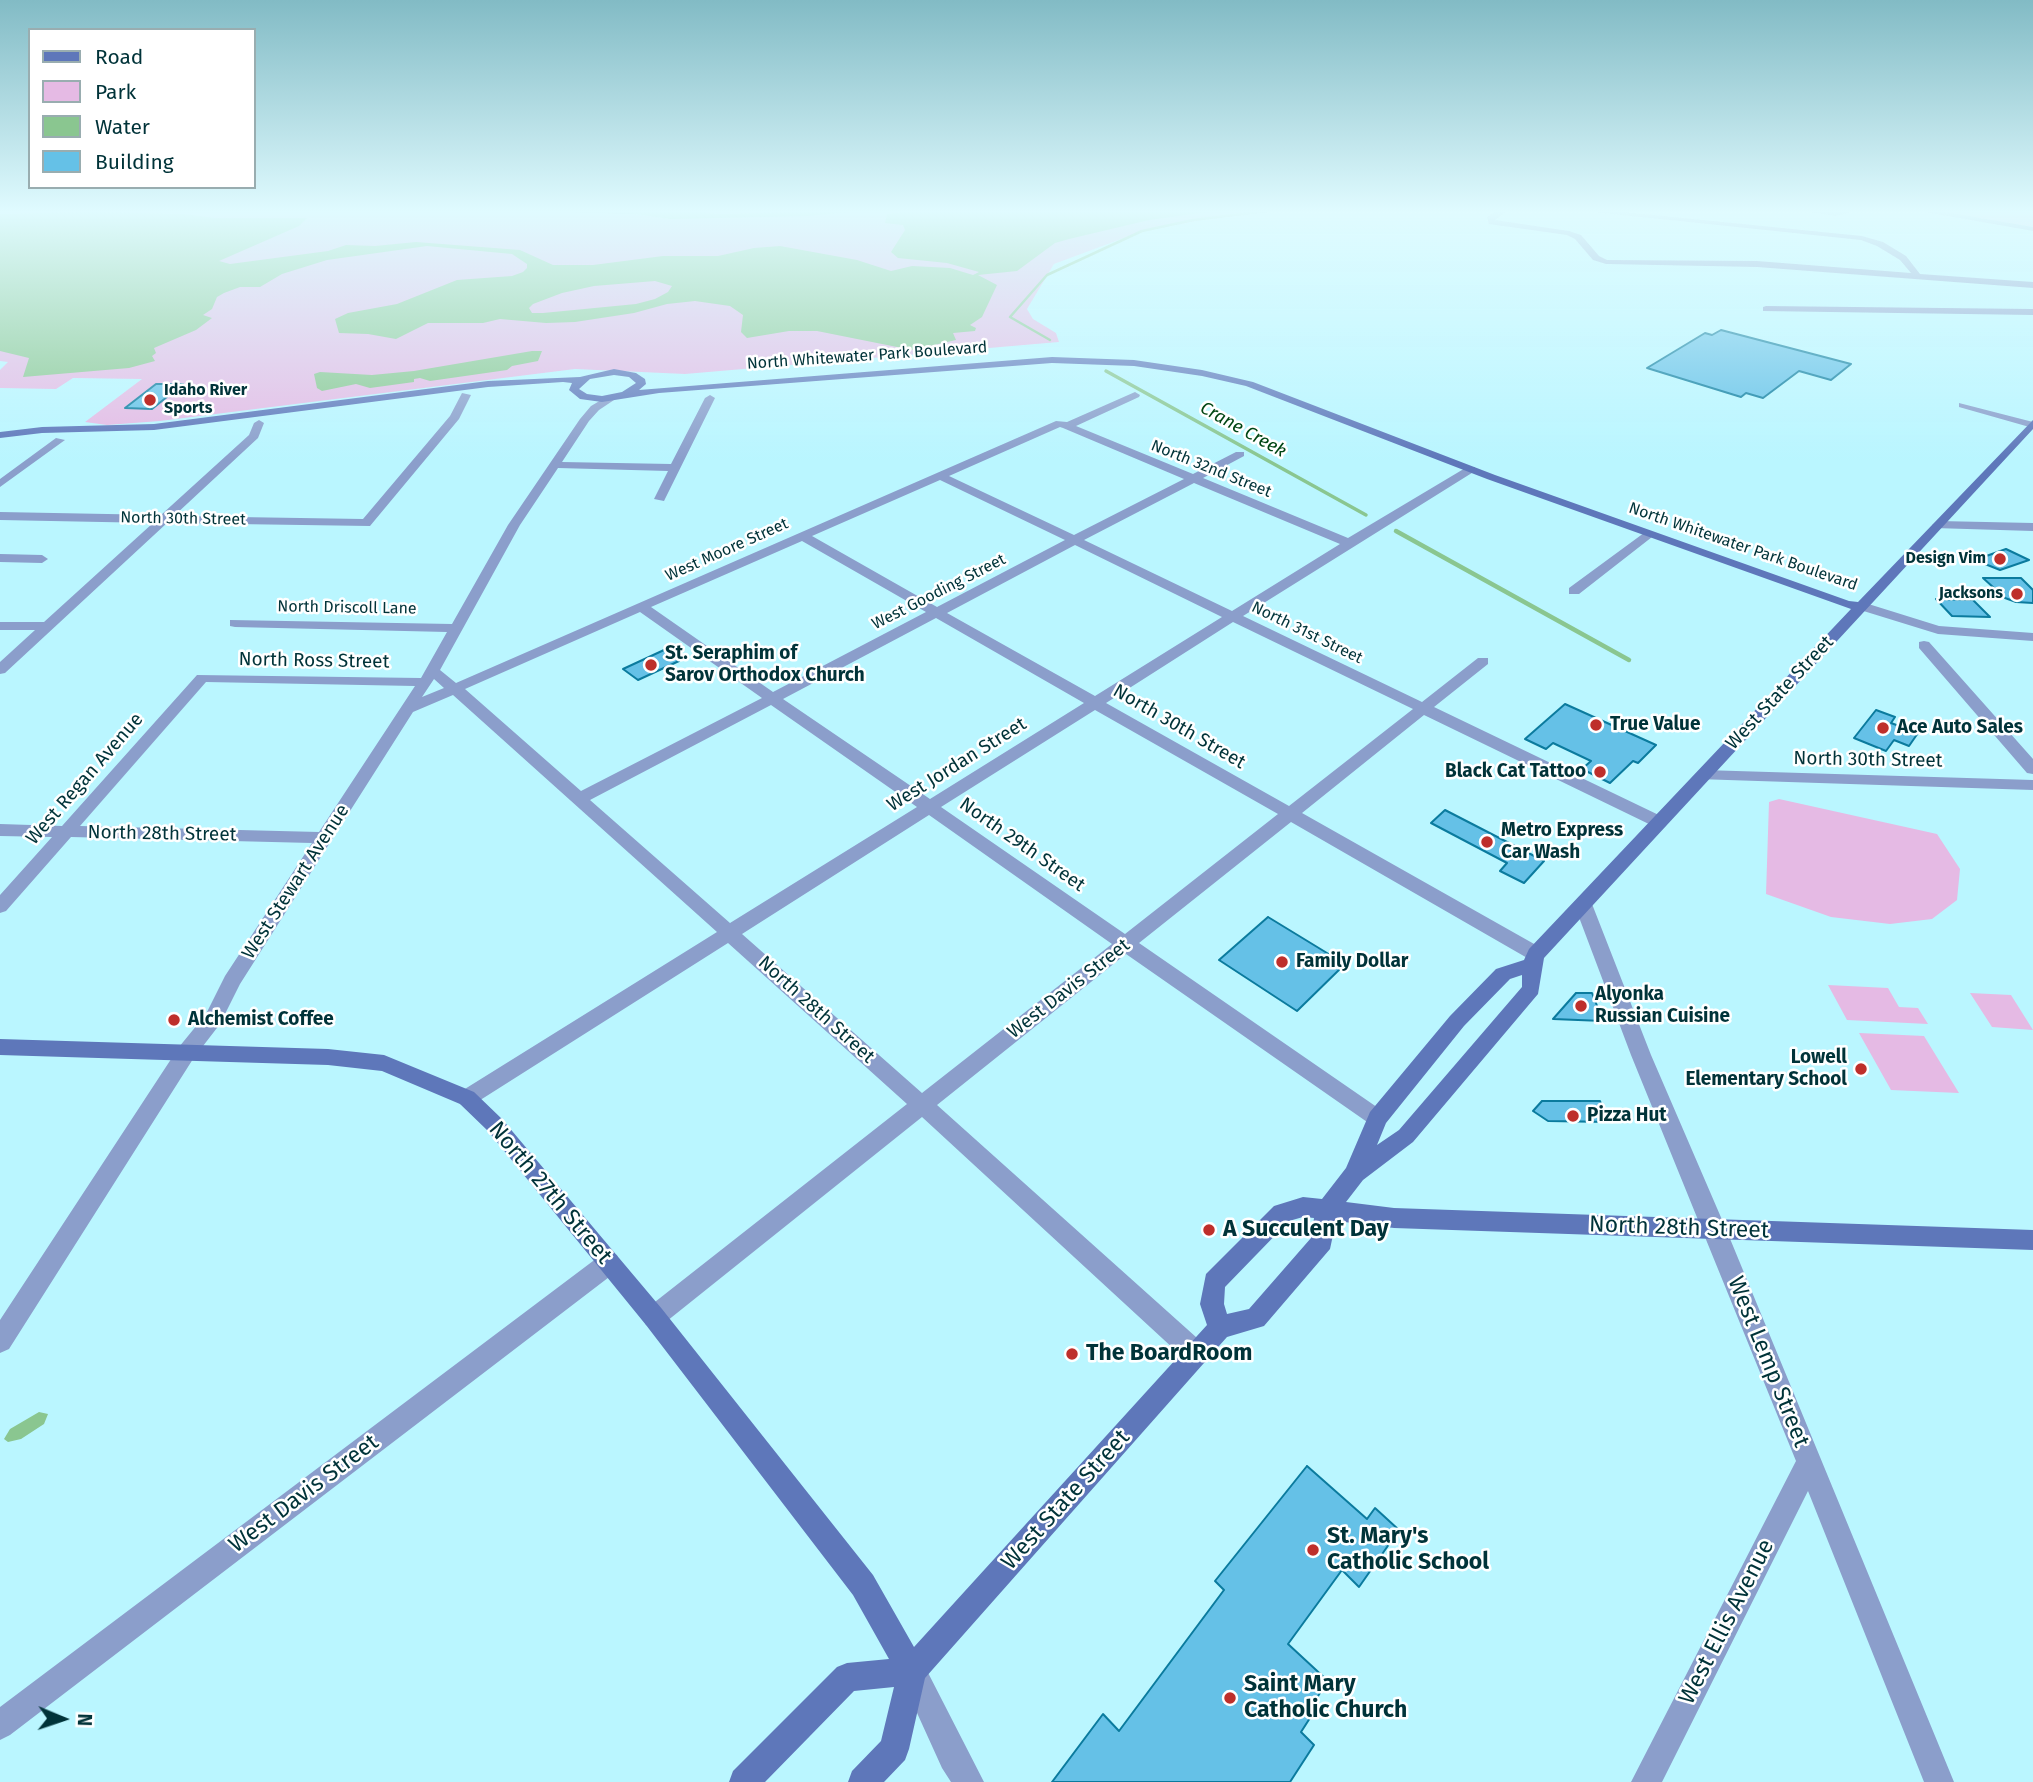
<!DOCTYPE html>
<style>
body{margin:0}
#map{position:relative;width:2033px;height:1782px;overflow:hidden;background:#baf6ff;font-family:"Fira Sans",sans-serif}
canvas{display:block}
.legend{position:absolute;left:28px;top:28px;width:228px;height:161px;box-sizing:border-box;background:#fff;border:2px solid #99adb0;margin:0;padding:9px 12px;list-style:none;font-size:21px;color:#003339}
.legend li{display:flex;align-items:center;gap:14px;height:35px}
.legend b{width:35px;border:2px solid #99adb0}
.north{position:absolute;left:28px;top:1684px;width:70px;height:70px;-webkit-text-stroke:5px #fff;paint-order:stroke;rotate:92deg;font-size:19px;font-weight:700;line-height:28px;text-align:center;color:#003339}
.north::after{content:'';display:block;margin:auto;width:24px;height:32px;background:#003339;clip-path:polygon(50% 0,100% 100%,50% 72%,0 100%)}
</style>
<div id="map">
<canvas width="2033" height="1782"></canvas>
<ul class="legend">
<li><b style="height:9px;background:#5e77ba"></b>Road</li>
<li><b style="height:19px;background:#e5bae4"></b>Park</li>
<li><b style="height:19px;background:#8ac690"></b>Water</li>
<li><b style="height:19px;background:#65c1e7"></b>Building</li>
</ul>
<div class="north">N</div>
</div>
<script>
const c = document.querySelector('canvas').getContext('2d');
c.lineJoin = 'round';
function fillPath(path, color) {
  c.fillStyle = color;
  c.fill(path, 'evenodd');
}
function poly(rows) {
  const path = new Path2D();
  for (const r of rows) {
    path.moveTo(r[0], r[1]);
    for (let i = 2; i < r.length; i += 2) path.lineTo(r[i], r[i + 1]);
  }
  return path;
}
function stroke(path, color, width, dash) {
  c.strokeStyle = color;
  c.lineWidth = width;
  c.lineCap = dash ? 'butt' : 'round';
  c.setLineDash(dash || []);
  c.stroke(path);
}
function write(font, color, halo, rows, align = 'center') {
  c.font = font + ' "Fira Sans",sans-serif';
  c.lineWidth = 5;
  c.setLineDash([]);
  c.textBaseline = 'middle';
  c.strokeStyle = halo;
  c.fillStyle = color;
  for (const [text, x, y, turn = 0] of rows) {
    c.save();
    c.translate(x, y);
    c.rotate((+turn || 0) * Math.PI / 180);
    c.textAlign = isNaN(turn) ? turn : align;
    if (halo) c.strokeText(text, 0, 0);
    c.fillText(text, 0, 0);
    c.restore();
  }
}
const green = poly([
 [0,210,512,210,635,214,670,219,709,210,1287,210,1201,220,1140,232,1054,264,1027,309,1033,319,1056,333,1059,342,685,374,575,369,160,421,107,425,85,422,142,379,73,378,56,389,0,388,0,370,8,362,0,361],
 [1928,210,2033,210,2033,227],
 [1779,799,1937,834,1960,869,1957,900,1932,919,1890,924,1831,917,1766,894,1769,802],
 [1828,985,1888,988,1899,1007,1918,1008,1928,1024,1847,1020],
 [1970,993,2011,995,2033,1030,1992,1027],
 [1859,1033,1924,1036,1959,1093,1891,1090]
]);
const water = poly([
 [512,210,709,210,703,213,723,214,869,210,808,216,670,219,635,214],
 [923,210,1222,210,1149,220,1069,239,1055,243,1017,271,978,275,997,285,982,317,970,325,976,328,975,331,953,333,956,340,912,350,817,331,789,331,747,338,741,332,743,315,730,306,695,301,667,304,634,313,575,322,546,323,500,319,483,323,428,323,396,339,368,334,339,333,335,319,348,313,397,304,457,280,512,276,523,272,527,268,527,264,512,254,427,246,327,260,282,274,260,287,240,287,224,293,217,297,212,309,203,315,212,318,196,330,154,348,156,353,152,356,155,361,129,368,23,377,29,358,0,351,0,214,90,212,184,214,215,218,307,218,299,226,219,261,230,264,328,251,346,245,375,246,416,242,520,250,553,265,593,265,663,256,718,256,754,248,780,246,857,260,891,271,912,266,950,268,973,275,979,272,947,263,898,258,891,252,905,230,903,225,885,223,887,214],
 [655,281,672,286,668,292,655,299,636,304,543,313,532,313,529,308,533,304,562,293,594,286],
 [532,351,542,351,538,361,512,366,507,370,430,381,420,378,414,379,414,382,370,388,356,384,322,391,317,388,314,374,320,372,372,375,414,371],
 [39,1412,48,1414,44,1424,21,1439,8,1442,4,1439,10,1429]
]);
const streamFar2 = poly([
 [1050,340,1010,317,1047,275,1142,231,1193,220,1275,210]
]);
const streamFar1 = poly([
 [1106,371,1366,515]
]);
const stream = poly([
 [1396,531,1629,660]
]);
const building = poly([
 [1721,330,1851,364,1831,380,1799,371,1763,398,1746,393,1741,397,1647,368,1705,333,1712,335,1721,330],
 [156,384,183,384,152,409,125,408,156,384],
 [2006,549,2029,560,2000,570,1975,560,2006,549],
 [1983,578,2021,578,2033,590,2033,603,2016,602,2005,598,1983,578],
 [1936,599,1973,600,1990,617,1952,616,1936,599],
 [664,650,679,661,638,680,623,669,664,650],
 [1565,704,1656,745,1638,763,1633,761,1610,783,1582,769,1591,761,1553,743,1546,749,1525,739,1565,704],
 [1876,710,1895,717,1891,723,1918,733,1909,746,1894,740,1886,751,1854,738,1876,710],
 [1445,810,1544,861,1524,883,1500,871,1507,863,1431,823,1445,810],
 [1268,917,1345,964,1297,1011,1219,960,1268,917],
 [1576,993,1592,993,1603,1021,1553,1019,1576,993],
 [1542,1101,1600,1101,1608,1122,1548,1121,1533,1111,1542,1101],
 [1307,1466,1367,1519,1375,1508,1399,1530,1359,1587,1342,1570,1288,1644,1328,1681,1306,1714,1310,1718,1301,1732,1314,1745,1290,1782,1052,1782,1103,1714,1119,1731,1224,1590,1215,1581,1307,1466]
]);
const street = poly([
 [1498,210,1508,210,1495,220,1569,231,1581,235,1599,256,1607,260,1757,261,1911,273,1900,260,1877,246,1861,240,1574,210,1604,210,1862,236,1883,242,1906,256,1920,274,2033,282,2033,288,1757,267,1606,264,1593,260,1575,239,1567,235,1489,224,1487,217,1498,210],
 [1796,210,1836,212,1858,210,1836,216,1796,210],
 [1914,210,1933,210,2033,227,2033,231,1914,210],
 [1766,306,2033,309,2033,315,1763,311,1763,307,1766,306],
 [1135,392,1140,395,1139,397,1076,426,1193,474,1236,452,1244,452,1244,456,1203,478,1348,538,1467,467,1475,467,1475,471,1243,616,1422,702,1478,658,1488,658,1488,664,1434,707,1665,818,1667,822,1659,827,1653,826,1424,715,1302,813,1543,949,1545,954,1543,959,1529,959,1291,822,1139,943,1384,1112,1387,1118,1384,1124,1377,1127,1370,1124,1126,954,937,1105,1206,1346,1209,1354,1206,1362,1197,1366,1188,1362,922,1117,662,1325,654,1328,646,1325,642,1317,646,1309,907,1104,728,943,474,1104,467,1107,460,1104,457,1098,460,1092,717,932,453,695,413,712,240,984,220,1024,193,1059,9,1349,0,1353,0,1320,179,1047,206,1014,225,976,312,843,71,837,6,911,0,913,0,895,52,837,0,836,0,824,62,826,197,675,421,678,447,632,235,627,230,626,230,620,452,624,508,525,580,419,591,406,608,396,617,398,599,410,589,421,562,462,671,464,705,398,710,395,715,398,664,501,654,499,668,471,558,468,520,525,440,670,456,683,1056,421,1067,422,1135,392],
 [1060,427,1063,428,1184,479,1074,535,949,476,1060,427],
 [940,480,1065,540,937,607,812,536,940,480],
 [1194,483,1340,544,1232,611,1084,540,1194,483],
 [802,541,926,612,773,692,651,607,802,541],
 [1075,545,1222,617,1095,696,947,613,1075,545],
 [640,612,762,698,581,791,465,689,640,612],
 [936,618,1084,703,930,799,783,699,936,618],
 [1233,622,1413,709,1289,806,1106,703,1233,622],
 [434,679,444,688,422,697,434,679],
 [206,682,415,686,319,832,80,826,206,682],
 [771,705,917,807,730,923,590,800,771,705],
 [1095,710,1278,814,1125,934,941,807,1095,710],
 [929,815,1112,944,922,1093,742,934,929,815],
 [462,393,471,395,459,419,370,526,167,523,5,673,0,674,0,662,35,630,0,630,0,622,44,622,153,523,0,520,0,512,161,515,249,435,254,423,259,420,264,423,258,438,174,516,363,519,450,416,462,393],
 [1959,403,2033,422,2033,428,1959,407,1959,403],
 [56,438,65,440,0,487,0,479,56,438],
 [1938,521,2033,523,2033,531,1934,528,1932,525,1938,521],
 [1648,530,1654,534,1652,537,1579,594,1569,594,1569,588,1648,530],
 [0,554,42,555,48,559,42,563,0,562,0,554],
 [1862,602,1939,626,2033,633,2033,641,1938,634,1857,609,1857,603,1862,602],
 [1924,641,1929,642,2033,759,2033,774,2027,773,1919,648,1919,642,1924,641],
 [1703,770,2033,780,2033,790,1697,779,1695,775,1703,770],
 [1583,898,1589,900,1592,904,1651,1055,1726,1229,1954,1782,1924,1782,1808,1491,1662,1782,1631,1782,1796,1461,1631,1055,1574,904,1577,900,1583,898],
 [609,1252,617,1255,620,1263,617,1271,10,1735,0,1740,0,1707,601,1255,609,1252],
 [912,1657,922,1661,984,1782,951,1782,942,1768,898,1671,902,1661,912,1657]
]);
const secondary = poly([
 [1052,357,1134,360,1202,370,1253,382,1495,475,1849,601,1858,602,2033,420,2033,429,1544,958,1538,994,1413,1142,1363,1180,1346,1202,1394,1208,2033,1230,2033,1250,1394,1228,1336,1221,1330,1249,1264,1326,1227,1337,925,1678,909,1749,905,1760,884,1782,848,1782,852,1771,881,1741,894,1687,854,1691,765,1782,729,1782,733,1771,837,1667,847,1663,889,1659,853,1595,646,1325,488,1131,460,1104,382,1071,328,1065,0,1055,0,1039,328,1049,384,1055,474,1092,502,1119,662,1309,873,1575,914,1647,1207,1325,1200,1304,1206,1274,1274,1206,1303,1197,1322,1199,1346,1168,1370,1112,1450,1016,1496,969,1524,960,1529,949,1851,609,1487,479,1246,386,1202,376,1134,366,1052,363,659,393,602,402,580,399,569,390,572,383,563,382,488,387,154,430,42,433,0,438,0,432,42,427,154,424,488,381,580,377,614,369,636,373,645,379,646,384,639,390,1052,357],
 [614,375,629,377,636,383,622,392,602,396,587,394,579,389,590,379,614,375],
 [1522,975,1522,987,1399,1130,1377,1145,1386,1123,1464,1026,1510,979,1522,975],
 [1303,1217,1314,1218,1311,1238,1249,1309,1227,1314,1224,1304,1225,1287,1289,1221,1303,1217]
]);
const markers = [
 [150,400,7,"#be2f2b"],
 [2000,559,7,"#be2f2b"],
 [2017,594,7,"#be2f2b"],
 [651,665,7,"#be2f2b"],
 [1596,725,7,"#be2f2b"],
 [1883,728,7,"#be2f2b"],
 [1600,772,7,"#be2f2b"],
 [1487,842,7,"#be2f2b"],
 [1282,962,7,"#be2f2b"],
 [1581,1006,7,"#be2f2b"],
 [174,1020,7,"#be2f2b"],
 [1861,1069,7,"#be2f2b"],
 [1573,1116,7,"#be2f2b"],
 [1209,1230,7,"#be2f2b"],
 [1072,1354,7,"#be2f2b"],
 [1313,1550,7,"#be2f2b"],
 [1230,1698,7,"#be2f2b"]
];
const farStreetnames = [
 ["North Whitewater Park Boulevard",867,356,-4],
 ["North 32nd Street",1211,469,22],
 ["North 30th Street",183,519,1],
 ["North Whitewater Park Boulevard",1743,547,19],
 ["West Moore Street",727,550,-24],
 ["West Gooding Street",939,592,-27],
 ["North Driscoll Lane",347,608,1],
 ["North 31st Street",1307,633,26]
];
const farPoinames = [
 ["Idaho River",164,391,"left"],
 ["Sports",164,409,"left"],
 ["Design Vim",1986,559],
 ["Jacksons",2003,594]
];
const farWaternames = [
 ["Crane Creek",1243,430,29]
];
const poiNames = [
 ["St. Seraphim of",665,654],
 ["Sarov Orthodox Church",665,676],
 ["True Value",1610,725],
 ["Ace Auto Sales",1897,728],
 ["Black Cat Tattoo",1586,772,"right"],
 ["Metro Express",1501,831],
 ["Car Wash",1501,853],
 ["Family Dollar",1296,962],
 ["Alyonka",1595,995],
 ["Russian Cuisine",1595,1017],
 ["Alchemist Coffee",188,1020],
 ["Lowell",1847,1058,"right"],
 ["Elementary School",1847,1080,"right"],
 ["Pizza Hut",1587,1116]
];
const streetNames = [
 ["North Ross Street",314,661,1],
 ["West State Street",1780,693,-47],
 ["North 30th Street",1179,727,30],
 ["North 30th Street",1868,760,1],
 ["West Jordan Street",957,765,-32],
 ["West Regan Avenue",85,779,-49],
 ["North 28th Street",162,834,1],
 ["North 29th Street",1022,845,35],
 ["West Stewart Avenue",296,882,-57],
 ["West Davis Street",1069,989,-38],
 ["North 28th Street",816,1010,42]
];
const nearStreetnames = [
 ["North 27th Street",550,1193,50],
 ["North 28th Street",1679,1228,2],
 ["West Lemp Street",1768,1362,68],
 ["West Davis Street",304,1494,-37],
 ["West State Street",1066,1500,-48],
 ["West Ellis Avenue",1727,1622,-63]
];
const nearPoinames = [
 ["A Succulent Day",1223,1230],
 ["The BoardRoom",1086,1354],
 ["St. Mary's",1327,1537],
 ["Catholic School",1327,1563],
 ["Saint Mary",1244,1685],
 ["Catholic Church",1244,1711]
];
fillPath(green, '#e5bae4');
fillPath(water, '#8ac690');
stroke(streamFar2, '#8ac690', 2.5);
stroke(streamFar1, '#8ac690', 3.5);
stroke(stream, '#8ac690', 4.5);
fillPath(building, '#65c1e7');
stroke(building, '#0b7b9e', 2);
fillPath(street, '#8b9ecb');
fillPath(secondary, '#5e77ba');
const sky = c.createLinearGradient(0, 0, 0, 460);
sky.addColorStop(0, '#82bbc5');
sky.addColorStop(0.46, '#e0fbff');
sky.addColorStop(1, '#e0fbff00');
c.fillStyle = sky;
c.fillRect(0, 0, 2033, 460);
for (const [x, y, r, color] of markers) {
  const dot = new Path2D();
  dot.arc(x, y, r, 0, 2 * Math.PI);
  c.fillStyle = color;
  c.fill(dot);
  stroke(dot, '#fff', 2.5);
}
write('16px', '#003339', '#fff', farStreetnames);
write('bold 16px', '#003339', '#fff', farPoinames, 'right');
write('italic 18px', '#004614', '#fff', farWaternames);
write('bold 19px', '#003339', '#fff', poiNames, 'left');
write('19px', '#003339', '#fff', streetNames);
write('23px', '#003339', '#fff', nearStreetnames);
write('bold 23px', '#003339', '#fff', nearPoinames, 'left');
</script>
